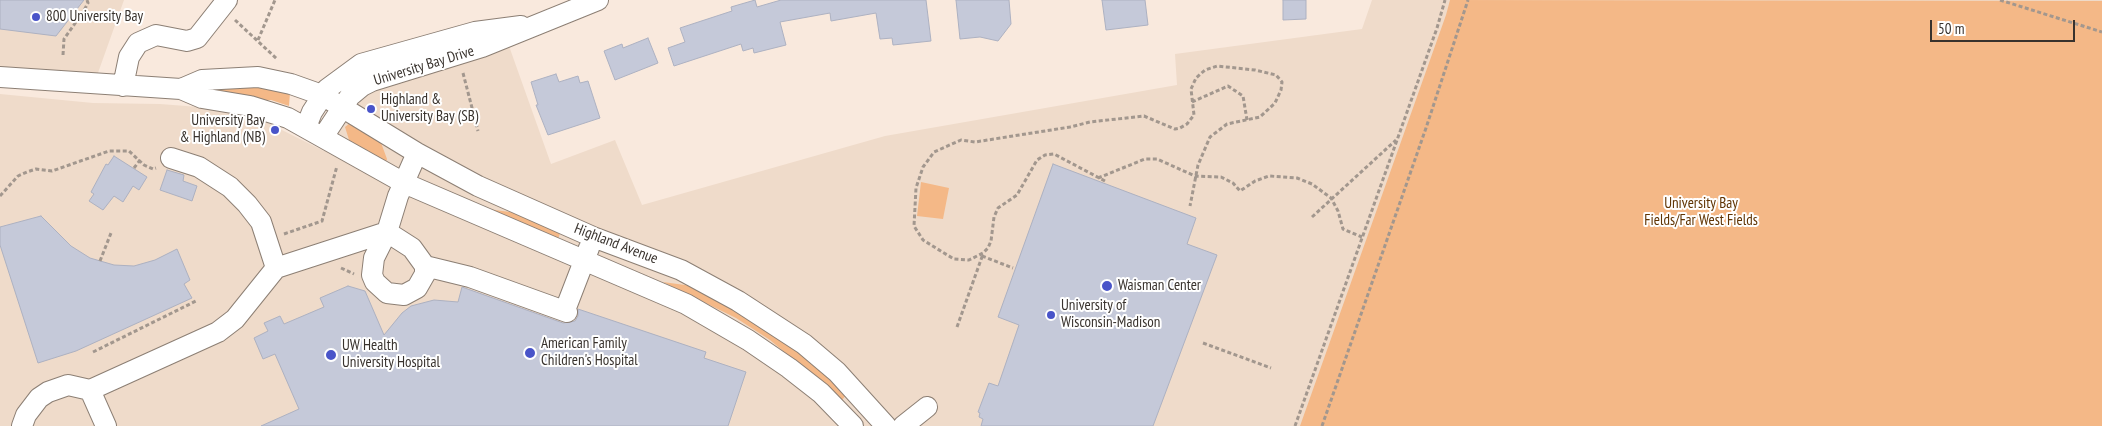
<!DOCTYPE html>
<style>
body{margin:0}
#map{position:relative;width:2102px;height:426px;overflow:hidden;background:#f9e9dd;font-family:"PT Sans Narrow",sans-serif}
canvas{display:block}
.scale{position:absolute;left:1930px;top:20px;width:145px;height:22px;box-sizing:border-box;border:2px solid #38322d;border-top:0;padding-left:6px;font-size:15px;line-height:18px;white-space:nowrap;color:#38322d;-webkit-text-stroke:4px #fff;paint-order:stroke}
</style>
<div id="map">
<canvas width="2102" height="426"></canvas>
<div class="scale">50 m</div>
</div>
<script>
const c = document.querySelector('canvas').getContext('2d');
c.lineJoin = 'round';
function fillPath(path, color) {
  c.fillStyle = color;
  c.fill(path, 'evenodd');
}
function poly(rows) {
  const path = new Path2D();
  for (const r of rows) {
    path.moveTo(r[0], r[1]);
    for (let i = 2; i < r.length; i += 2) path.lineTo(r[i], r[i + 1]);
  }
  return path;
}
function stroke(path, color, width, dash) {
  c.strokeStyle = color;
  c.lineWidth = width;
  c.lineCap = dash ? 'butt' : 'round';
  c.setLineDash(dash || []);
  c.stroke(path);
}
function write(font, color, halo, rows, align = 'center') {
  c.font = font + ' "PT Sans Narrow",sans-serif';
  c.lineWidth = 4;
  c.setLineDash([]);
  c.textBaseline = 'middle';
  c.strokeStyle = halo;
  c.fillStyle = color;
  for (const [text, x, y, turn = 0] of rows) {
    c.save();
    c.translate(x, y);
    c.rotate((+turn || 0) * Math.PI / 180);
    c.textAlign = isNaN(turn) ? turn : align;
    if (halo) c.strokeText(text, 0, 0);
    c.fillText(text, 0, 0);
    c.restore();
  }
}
const built = poly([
 [0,0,124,0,94,84,0,75],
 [1372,0,2102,0,2102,426,0,426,0,94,93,103,160,104,212,108,266,122,324,151,359,96,364,92,509,46,551,164,615,140,642,205,885,136,1177,85,1175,54,1362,29]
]);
const green = poly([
 [1450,0,2102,1,2102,426,1300,426,1446,15],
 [246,86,274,88,290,93,289,106,271,100,244,100,202,88],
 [350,123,380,140,387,159,386,162,350,143,345,127],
 [921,182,949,188,943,219,917,216],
 [488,209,517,213,561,231,558,239],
 [663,282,692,286,719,299,798,351,847,394,842,400,770,340,736,318]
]);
const building = poly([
 [0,0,84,0,56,36,0,29,0,0],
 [755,0,757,7,781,0,926,0,931,41,893,45,892,38,880,39,876,13,831,21,830,13,780,22,786,45,754,53,753,48,743,51,741,44,674,66,668,48,685,42,680,28,732,11,731,7,755,0],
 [956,0,1009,0,1011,24,998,41,980,37,960,39,956,0],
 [1102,0,1145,0,1148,25,1106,30,1102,0],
 [1283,0,1306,0,1306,19,1283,20,1283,0],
 [648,38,658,63,615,80,604,51,622,44,623,48,648,38],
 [556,74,559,82,578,76,580,83,588,81,600,118,548,135,536,105,538,105,531,82,556,74],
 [114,156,147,177,139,190,133,186,123,202,114,196,103,210,89,201,94,194,91,192,106,164,108,165,114,156],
 [1053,164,1196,218,1187,244,1217,255,1153,426,981,426,983,419,979,417,980,413,978,412,989,383,998,386,1019,325,998,317,1053,164],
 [167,170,184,175,183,181,197,186,192,201,160,190,167,170],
 [41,216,71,246,90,258,114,265,134,266,155,260,177,249,190,280,184,284,192,298,76,351,38,363,0,245,0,227,41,216],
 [348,286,365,291,384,335,402,313,411,306,434,300,458,302,462,287,563,323,575,321,578,316,578,309,706,352,704,358,746,372,728,426,261,426,299,409,275,354,263,359,254,338,268,331,264,323,280,316,284,324,324,307,320,298,348,286]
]);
const path = poly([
 [2000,0,2102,32],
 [235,20,277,59],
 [258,40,275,0],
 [63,55,64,39,83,12,88,3,87,0],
 [463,73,478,131],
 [1192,102,1228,86,1243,96,1247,120],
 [134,168,140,160],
 [1098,178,1145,159,1157,159,1195,176,1221,177,1233,183,1240,191,1255,181,1269,176,1297,178,1312,184,1331,198,1338,211,1343,229,1362,237],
 [1105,181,1054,154,1045,155,1037,160,1017,195,998,208,994,217,991,241,988,248,983,253,969,260,954,259,944,253,923,240,914,226,916,188,923,167,934,152,961,140,975,142,1070,127,1090,122,1144,116,1175,129,1180,128,1187,124,1194,115,1191,89,1196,78,1205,70,1217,66,1255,70,1276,75,1282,82,1281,90,1275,103,1260,117,1227,124,1210,137,1198,165,1190,206],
 [0,196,18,176,27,172,36,169,52,171,109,151,129,151,144,165,153,169,156,168],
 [1312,217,1396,140],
 [284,234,322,221,337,166],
 [982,256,1013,268],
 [100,261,111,233],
 [341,268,354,274],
 [957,327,983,254],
 [1203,343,1271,368],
 [93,352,196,301],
 [1295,426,1437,28,1445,0],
 [1322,426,1426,128,1468,0]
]);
const minor = poly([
 [0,77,181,89,202,98,250,106,288,118,404,183,686,304,748,340,789,368,821,393,853,426],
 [123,86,129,57,138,43,156,35,187,41,197,38,227,0],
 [181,89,202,80,258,77,291,84,322,95,417,153,478,186,593,237,681,270,738,301,804,344,837,372,886,426],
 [306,127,312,112,327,89,361,64,475,32,521,26],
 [323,137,350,96,362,86,372,81,482,47,598,0],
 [171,158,199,167,230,187,247,204,261,222,276,268],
 [425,266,425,274,417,288,404,295,387,293,375,282,372,275,374,258,387,232,412,248,425,266,470,277,567,312],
 [567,305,589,248],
 [90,390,218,332,235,319,276,268,387,232,398,196,417,153],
 [22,426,26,415,39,398,48,392,68,385,90,390,106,426],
 [903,426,927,407]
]);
const markers = [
 [36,17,5,"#4954c9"],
 [371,109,5,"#4954c9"],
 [275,130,5,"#4954c9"],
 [1107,286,6,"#4954c9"],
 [1051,315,5,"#4954c9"],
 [530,353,6,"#4954c9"],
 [331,355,6,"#4954c9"]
];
const poiNames = [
 ["800 University Bay",46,17],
 ["Highland &",381,100],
 ["University Bay (SB)",381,117],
 ["University Bay",265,121,"right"],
 ["& Highland (NB)",265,138,"right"],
 ["Waisman Center",1118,286],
 ["University of",1061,306],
 ["Wisconsin-Madison",1061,323],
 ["American Family",541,344],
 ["Children's Hospital",541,361],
 ["UW Health",342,346],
 ["University Hospital",342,363]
];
const streetNames = [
 ["University Bay Drive",424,66,-17],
 ["Highland Avenue",616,244,21]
];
const parkNames = [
 ["University Bay",1701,204],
 ["Fields/Far West Fields",1701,221]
];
fillPath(built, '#efdbca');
fillPath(green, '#f4b887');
fillPath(building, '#c5c9d9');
stroke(building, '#adb1c1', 1);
stroke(minor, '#8c7f74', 22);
stroke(path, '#a2978e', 3, [4, 2.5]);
stroke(minor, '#fff', 20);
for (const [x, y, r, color] of markers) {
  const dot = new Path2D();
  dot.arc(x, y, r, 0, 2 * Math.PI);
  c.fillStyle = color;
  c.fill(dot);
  stroke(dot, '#fff', 2);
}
write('15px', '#38322d', '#fff', poiNames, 'left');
write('15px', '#38322d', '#fff', streetNames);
write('15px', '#603403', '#fff', parkNames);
</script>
